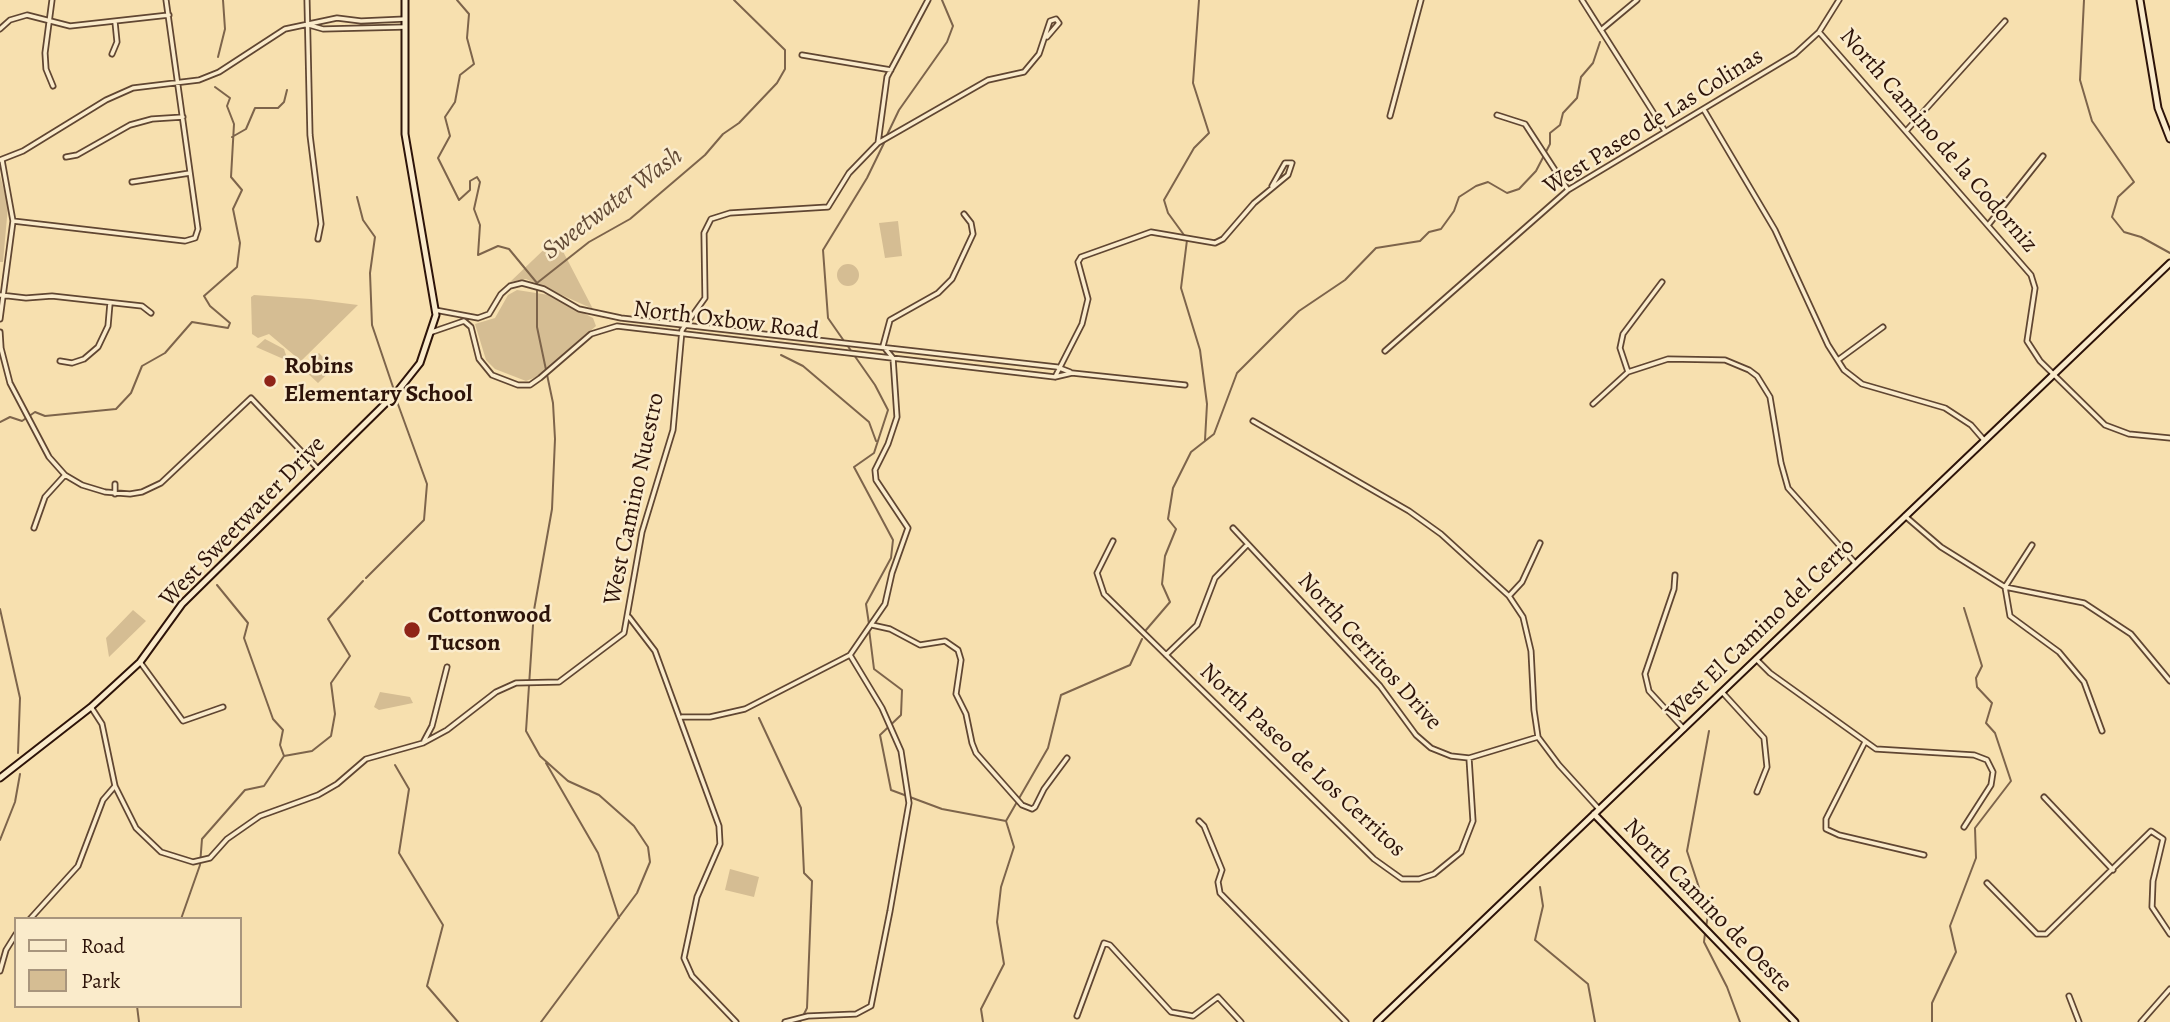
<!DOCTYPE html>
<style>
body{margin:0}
#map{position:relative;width:2170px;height:1022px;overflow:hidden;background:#f7e0af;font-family:Alegreya,serif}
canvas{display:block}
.legend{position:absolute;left:14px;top:917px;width:228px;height:91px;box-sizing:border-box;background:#faebcb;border:2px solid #a8957d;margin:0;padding:9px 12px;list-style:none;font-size:21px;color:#2d1309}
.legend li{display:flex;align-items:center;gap:14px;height:35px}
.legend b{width:35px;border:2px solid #a8957d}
</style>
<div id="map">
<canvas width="2170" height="1022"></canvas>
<ul class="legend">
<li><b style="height:9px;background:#faebcb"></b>Road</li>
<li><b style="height:19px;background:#d5bd93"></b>Park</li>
</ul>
</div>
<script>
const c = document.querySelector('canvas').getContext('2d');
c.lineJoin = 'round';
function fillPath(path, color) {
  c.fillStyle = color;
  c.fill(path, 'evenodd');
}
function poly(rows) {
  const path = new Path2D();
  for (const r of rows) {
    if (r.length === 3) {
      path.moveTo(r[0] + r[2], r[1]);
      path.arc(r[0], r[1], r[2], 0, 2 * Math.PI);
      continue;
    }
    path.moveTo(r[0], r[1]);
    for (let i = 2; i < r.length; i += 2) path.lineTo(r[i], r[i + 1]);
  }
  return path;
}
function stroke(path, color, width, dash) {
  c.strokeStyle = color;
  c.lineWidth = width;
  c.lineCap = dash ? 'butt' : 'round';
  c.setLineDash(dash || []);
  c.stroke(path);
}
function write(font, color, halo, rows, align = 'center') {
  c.font = font + ' Alegreya,serif';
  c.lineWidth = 5;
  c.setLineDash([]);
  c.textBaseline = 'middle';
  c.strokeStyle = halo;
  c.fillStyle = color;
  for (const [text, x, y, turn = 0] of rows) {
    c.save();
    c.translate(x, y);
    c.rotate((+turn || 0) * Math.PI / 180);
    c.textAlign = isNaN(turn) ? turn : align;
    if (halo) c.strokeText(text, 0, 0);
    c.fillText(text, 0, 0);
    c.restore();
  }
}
const green = poly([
 [0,175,8,206,3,262,0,262],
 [898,221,902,256,885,258,879,223],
 [556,238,593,309,526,279,510,282],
 [848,275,11],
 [517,290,549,295,593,318,596,326,539,376,526,381,495,369,486,360,475,324,495,318,508,295],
 [254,295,310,299,358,305,301,361,269,334,258,338,252,334,251,297],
 [265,339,284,349,288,361,256,347],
 [319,353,333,368,318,383,303,369],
 [133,610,146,621,109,657,106,638],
 [380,692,410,697,413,703,379,710,374,707],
 [730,869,759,877,754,897,725,890]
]);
const stream = poly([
 [457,0,469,14,467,38,474,64,460,75,455,102,445,117,450,136,438,158,459,200,470,190,470,181,477,177,480,182,474,209,480,225,478,255,498,246,509,249,537,283],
 [2084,0,2080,80,2092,121,2134,182,2118,197,2112,217,2124,232,2141,237,2170,253],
 [218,57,225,29,223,0],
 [887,135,899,110,947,42,953,26,942,0],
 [232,137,246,129,255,108,278,108,284,102,287,90],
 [357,197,363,220,375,237,370,273,372,325,394,390],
 [1184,235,1168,213,1164,200,1194,148,1209,133,1193,83,1199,0],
 [1187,240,1181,288,1200,350,1207,404,1205,440],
 [844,341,828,318,823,250,867,178,885,141],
 [847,345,875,385,888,410,874,453,854,467,893,540,891,558,866,604,869,624],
 [781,355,803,366,869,422,876,441],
 [0,422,10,417,22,421,35,412,45,416,116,409,131,393,142,366,165,353,192,322,228,328,230,323,210,306,204,296,237,267,240,243,233,209,242,190,231,177,234,124,227,106,230,98,215,87],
 [366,578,424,520,427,484,395,396],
 [0,609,20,698,18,753],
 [869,629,874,669,902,690,901,715,880,735,891,790,942,809,1006,821],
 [1146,630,1170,602,1162,584,1165,556,1176,529,1168,519,1173,488,1191,452,1214,434,1237,373,1299,311,1345,280,1376,248,1420,241,1429,232,1441,229,1454,211,1459,197,1476,186,1488,182,1507,193,1519,189,1536,171,1550,144,1550,133,1560,125,1563,113,1577,98,1581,77,1593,63,1600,42],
 [759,718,801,808,804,873,812,881,807,1008,800,1022],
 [284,756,312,751,331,736,335,714,331,683,350,656,328,619,363,581],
 [546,763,598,853,619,918],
 [395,765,409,789,399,853,443,925,427,986,458,1022],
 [0,840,15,802,20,774],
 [1540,887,1543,906,1535,940,1588,984,1595,1022],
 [181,919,200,865,202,839,245,790,264,786,284,756,280,745,283,730,273,719,244,638,248,623,217,585],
 [1706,927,1708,915,1687,851,1709,731],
 [1705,933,1704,942,1727,987,1740,1022],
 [137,1006,139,1022],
 [541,1022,637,893,650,862,648,847,634,826,599,795,568,781,540,756,526,731,534,610,552,509,555,439,553,403,537,327,537,283,589,242,630,219,705,155,723,134,739,123,777,83,785,69,785,50,734,0],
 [983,1022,981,1009,1004,964,997,922,1001,887,1014,847,1006,821,1048,748,1061,695,1130,665,1142,639],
 [1932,1022,1932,1003,1956,952,1950,926,1976,858,1975,828,2011,781,1995,733,1986,723,1992,703,1977,687,1976,678,1982,666,1964,608]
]);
const street = poly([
 [52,0,45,53,46,69,53,86],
 [166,0,198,229,195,238],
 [307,0,310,135,321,224,318,239],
 [1582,0,1665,131],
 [309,25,323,29,405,27],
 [0,29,10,20,27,15,70,26,169,15],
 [1601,30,1637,0],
 [1819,32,2031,275,2035,288,2027,341,2040,361,2105,425,2129,434,2170,438],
 [112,54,117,42,115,22],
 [802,55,891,70],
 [1704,110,1775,230,1828,345,1844,370,1862,384,1945,408,1971,425,1984,440],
 [1497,115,1525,124,1568,190],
 [1390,116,1421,0],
 [1907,130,2005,21],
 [878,143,887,77,928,0],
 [66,157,77,155,130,125,152,119,183,117],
 [0,160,23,151,106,100,133,88,199,80,219,72,285,29,337,18,361,21,405,19],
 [132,182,190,173],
 [13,221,185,241,195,238],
 [1989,224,2043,156],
 [0,295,26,298,52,296,142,306,151,313],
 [435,310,478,318,489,314,501,294,510,286,522,283,544,289,579,309,621,318,1057,367,1070,372],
 [0,319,13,221,2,160],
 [0,332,1,348,10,383,49,457,65,475,82,485,105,492,130,494,142,492,161,483,251,398,318,469],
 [432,332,464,321,471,327,479,359,492,375,518,385,530,385,540,378,591,334,617,326,1055,377,1072,373,1185,385],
 [1385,351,1568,190,1795,54,1819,32,1839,0],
 [1838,360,1883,327],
 [60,361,72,363,84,359,98,347,108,326,110,303],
 [1628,372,1620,348,1623,334,1662,282],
 [1055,377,1082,324,1088,299,1078,262,1081,257,1151,232,1215,243,1223,239,1254,203,1288,175,1292,163,1285,163,1272,186],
 [1593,404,1628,372,1668,359,1725,360,1749,370,1757,376,1770,397,1781,463,1788,488,1856,564],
 [1253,421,1409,511,1441,534,1509,596,1523,617,1531,651,1534,710,1538,737,1559,765,1599,809],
 [115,494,115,484],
 [1905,516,1941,547,2005,587,2084,603,2131,634,2170,681],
 [34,528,45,497,65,475],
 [1233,528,1380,686,1416,735,1431,748,1451,756,1469,758,1538,737],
 [1113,541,1097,573,1104,594,1374,859,1402,879,1419,879,1434,874,1461,852,1473,821,1469,758],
 [2032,545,2005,587,2010,616,2059,652,2084,682,2102,731],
 [1675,575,1674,589,1645,674,1649,691,1684,729],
 [1509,596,1522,582,1540,543],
 [629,617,655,651,719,826,720,844,697,897,684,958,692,976,736,1022],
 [872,625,890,629,920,645,945,641,958,650,961,660,956,694,966,714,972,743,976,753,1022,805,1032,809,1035,807,1044,789,1067,758],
 [1166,655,1197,625,1215,578,1248,544],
 [1756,659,1770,673,1876,749,1974,755,1987,760,1993,772,1991,785,1964,827],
 [140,662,183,721,223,707],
 [1722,692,1764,738,1767,767,1757,792],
 [91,707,102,724,115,786,136,828,161,852,193,862,210,858,227,839,260,816,318,795,337,784,366,759,423,743,447,730,496,692,516,683,559,682,624,633,642,532,673,430,682,330,705,298,704,233,711,219,730,213,828,207,849,173,878,143,988,80,1024,72,1039,54,1050,21,1056,19,1059,23,1047,37],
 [682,717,710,717,745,709,850,655,885,604,892,573,908,528,876,480,875,470,888,444,897,417,893,358,883,346,890,320,938,293,952,279,973,234,971,223,964,214],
 [424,741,432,726,447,667],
 [1865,742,1826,819,1826,829,1839,835,1924,855],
 [2044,797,2113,870],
 [1199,821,1204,826,1222,870,1218,882,1220,893,1346,1022],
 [1987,883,2037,934,2046,934,2151,831,2163,839,2153,881,2152,907,2170,934],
 [30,919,78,866,103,800,115,786],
 [0,971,6,950,16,934],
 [2069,996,2079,1022],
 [1077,1016,1104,943,1110,945,1171,1012,1193,1016,1218,997,1241,1022],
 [785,1022,808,1016,856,1014,871,1006,890,911,909,803,901,751,882,708,850,655],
 [2141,1022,2170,989]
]);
const secondary = poly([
 [2140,0,2158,108,2170,139],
 [0,778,91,707,140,662,182,604,397,392,420,363,436,315,405,134,405,0],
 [1594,814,1795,1022],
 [1377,1022,2170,263]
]);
const markers = [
 [270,381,7,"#8f2418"],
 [412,630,9,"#8f2418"]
];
const streetNames = [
 ["West Paseo de Las Colinas",1654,122,-32],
 ["North Camino de la Codorniz",1938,141,49],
 ["North Oxbow Road",726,321,7],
 ["West Camino Nuestro",635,499,-78],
 ["West Sweetwater Drive",243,522,-46],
 ["West El Camino del Cerro",1761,630,-44],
 ["North Cerritos Drive",1369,652,48],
 ["North Paseo de Los Cerritos",1302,761,43],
 ["North Camino de Oeste",1707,906,46]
];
const poiNames = [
 ["Robins",284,367],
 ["Elementary School",284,395],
 ["Cottonwood",428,616],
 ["Tucson",428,644]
];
const waterNames = [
 ["Sweetwater Wash",613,204,-37]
];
fillPath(green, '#d5bd93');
stroke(stream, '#7d644b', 2);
stroke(street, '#604632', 7);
stroke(secondary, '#2d1309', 9);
stroke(street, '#faebcb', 3.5);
stroke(secondary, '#faebcb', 5);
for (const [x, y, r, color] of markers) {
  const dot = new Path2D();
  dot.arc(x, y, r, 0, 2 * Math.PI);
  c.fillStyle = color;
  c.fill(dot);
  stroke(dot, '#faebcb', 2.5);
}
write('24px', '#2d1309', '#faebcb', streetNames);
write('bold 24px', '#2d1309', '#faebcb', poiNames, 'left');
write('italic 26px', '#624935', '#faebcb', waterNames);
</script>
